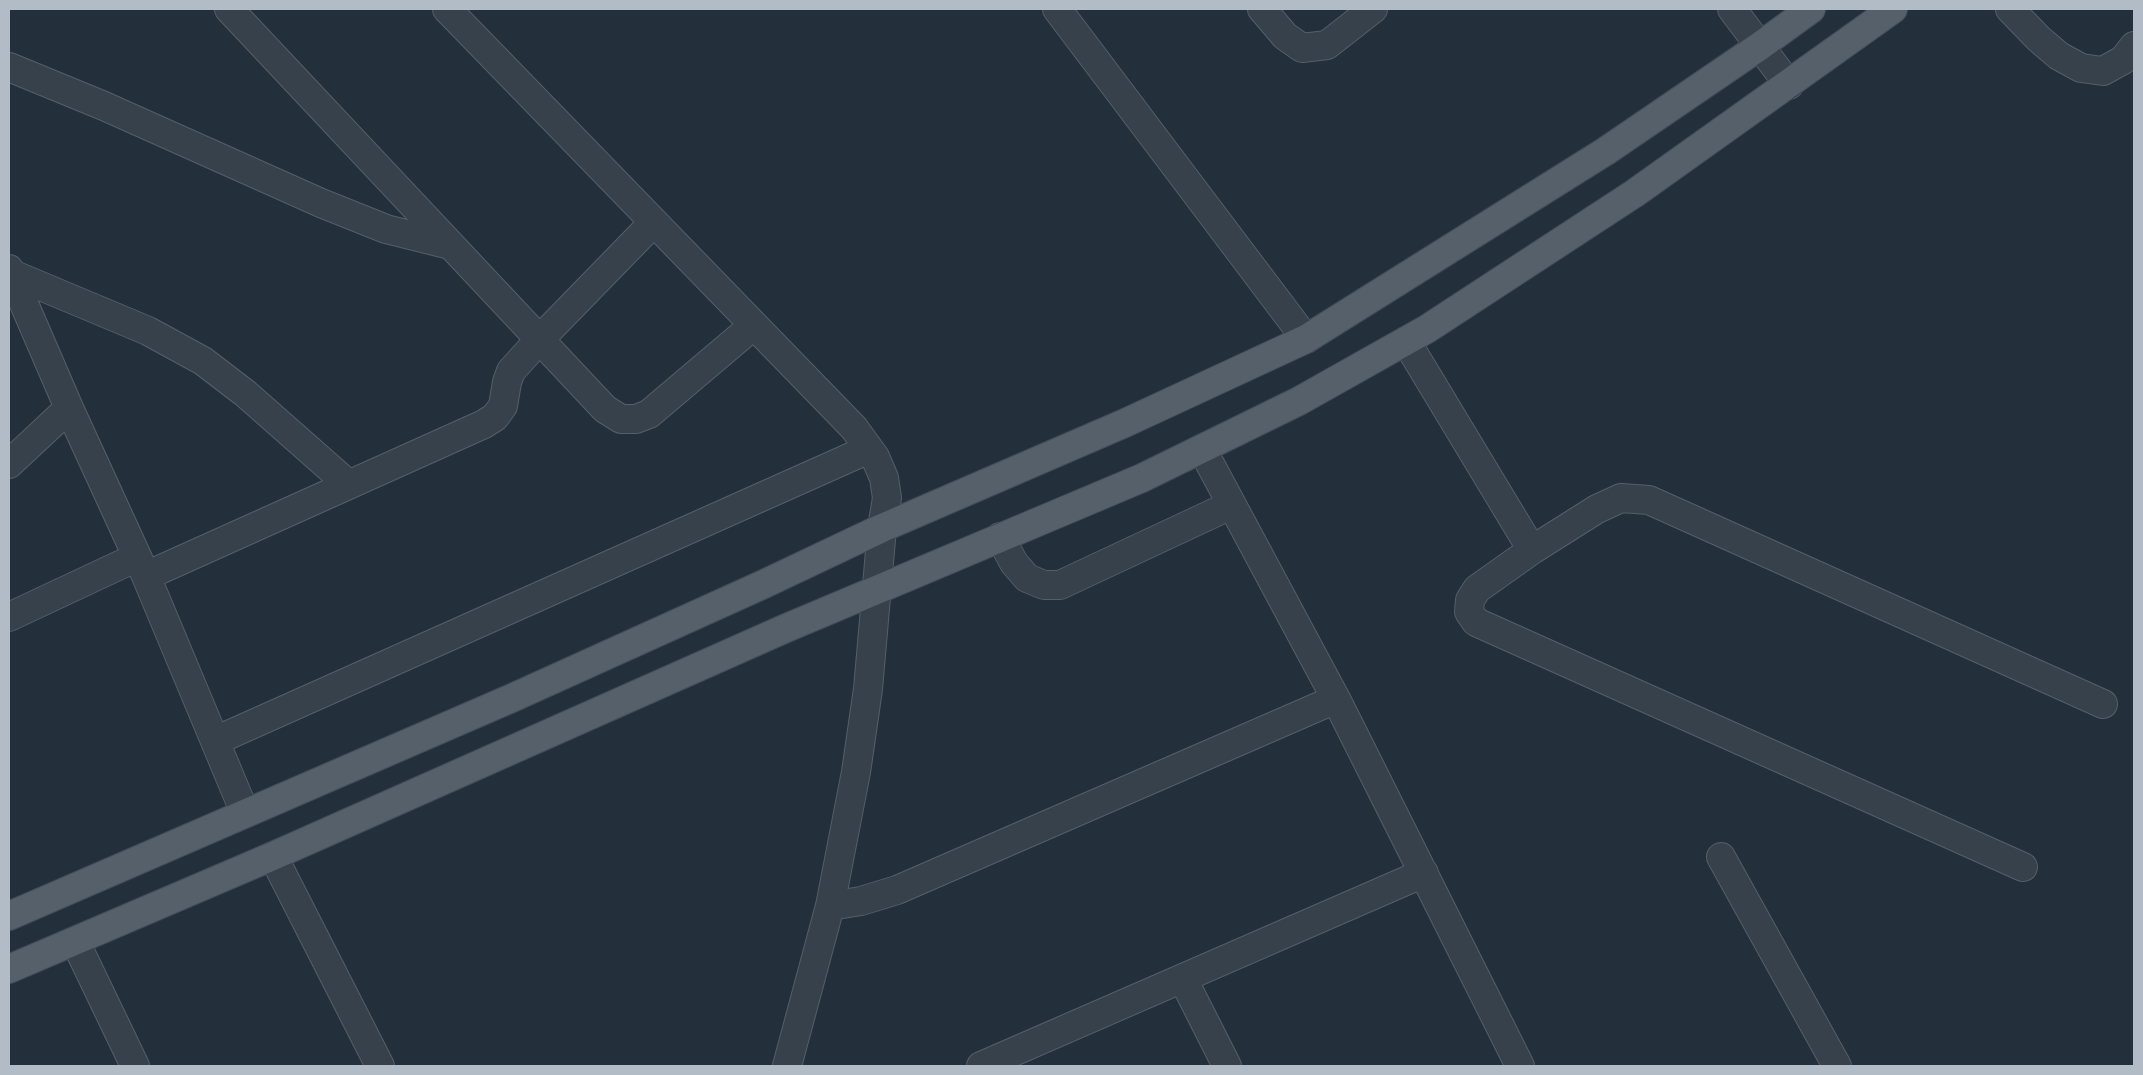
<!DOCTYPE html>
<style>
body{margin:0}
#map{position:relative;width:2143px;height:1075px;overflow:hidden;background:#23303b;font-family:"Open Sans",sans-serif}
canvas{display:block}
.frame{position:absolute;inset:0;border:10px solid #b2bcc7;pointer-events:none}
</style>
<div id="map">
<canvas width="2143" height="1075"></canvas>
<div class="frame"></div>
</div>
<script>
const c = document.querySelector('canvas').getContext('2d');
c.lineJoin = 'round';
function poly(rows) {
  const path = new Path2D();
  for (const r of rows) {
    path.moveTo(r[0], r[1]);
    for (let i = 2; i < r.length; i += 2) path.lineTo(r[i], r[i + 1]);
  }
  return path;
}
function stroke(path, color, width, dash) {
  c.strokeStyle = color;
  c.lineWidth = width;
  c.lineCap = dash ? 'butt' : 'round';
  c.setLineDash(dash || []);
  c.stroke(path);
}
const minor = poly([
 [229,9,605,409,621,419,636,419,649,414,754,325],
 [447,9,854,428,875,457,884,478,887,498,882,528,868,689,856,772,830,906,787,1066],
 [1057,9,1306,339],
 [1262,9,1285,36,1302,48,1327,45,1373,9],
 [1732,9,1789,85],
 [2010,9,2039,39,2059,56,2081,68,2103,71,2123,60,2134,46],
 [9,67,104,106,321,203,386,229,450,245],
 [9,269,69,408,146,576,245,813],
 [12,274,148,331,203,361,246,394,348,484],
 [1406,341,1532,550],
 [1202,449,1336,699,1520,1066],
 [9,464,69,408],
 [1000,537,1014,563,1027,578,1044,585,1060,585,1231,505],
 [146,576,484,424,495,417,503,406,507,382,511,371,540,339,653,223],
 [9,617,137,557],
 [215,741,869,449],
 [273,856,380,1066],
 [1721,857,1837,1066],
 [2023,867,1476,622,1469,612,1470,600,1477,589,1532,550,1597,509,1621,498,1649,500,2103,704],
 [830,906,861,901,897,890,1336,699],
 [75,941,135,1066],
 [1183,979,1227,1066],
 [981,1066,1424,873]
]);
const major = poly([
 [9,916,512,698,764,584,882,528,1125,423,1306,339,1606,151,1760,46,1811,9],
 [9,969,273,856,784,629,1142,478,1299,401,1427,329,1635,193,1893,9]
]);
stroke(minor, '#555f69', 30);
stroke(major, '#434d57', 30);
stroke(minor, '#37414b', 28);
stroke(major, '#55606b', 28);
</script>
